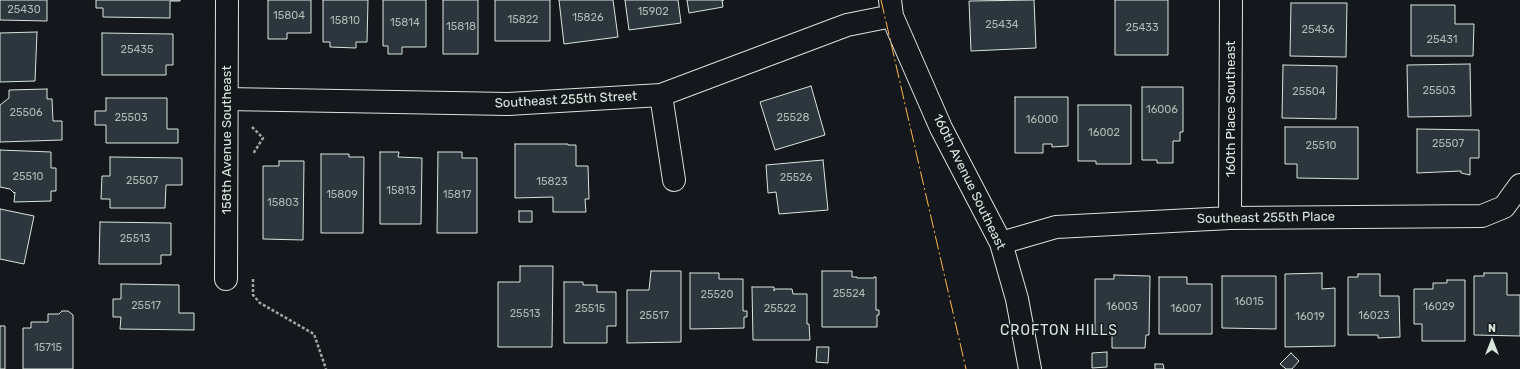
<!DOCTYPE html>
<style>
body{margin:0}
#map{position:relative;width:1520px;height:369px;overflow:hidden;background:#14181c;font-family:Rubik,sans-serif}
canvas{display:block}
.north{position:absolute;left:1472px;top:321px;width:40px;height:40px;-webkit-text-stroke:3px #14181c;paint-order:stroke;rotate:0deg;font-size:11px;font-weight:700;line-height:16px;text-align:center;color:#d8e6dc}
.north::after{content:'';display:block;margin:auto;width:14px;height:18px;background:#d8e6dc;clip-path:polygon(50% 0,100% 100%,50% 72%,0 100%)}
</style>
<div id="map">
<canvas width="1520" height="369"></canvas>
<div class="north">N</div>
</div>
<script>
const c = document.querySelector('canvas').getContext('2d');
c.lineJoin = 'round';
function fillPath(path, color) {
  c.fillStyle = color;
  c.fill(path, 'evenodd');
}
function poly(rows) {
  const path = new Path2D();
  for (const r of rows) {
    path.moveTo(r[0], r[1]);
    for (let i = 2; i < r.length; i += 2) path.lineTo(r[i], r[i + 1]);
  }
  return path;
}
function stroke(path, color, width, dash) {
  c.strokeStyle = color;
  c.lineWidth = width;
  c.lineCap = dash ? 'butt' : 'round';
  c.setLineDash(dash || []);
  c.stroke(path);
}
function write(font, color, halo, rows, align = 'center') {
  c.font = font + ' Rubik,sans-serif';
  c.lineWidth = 3;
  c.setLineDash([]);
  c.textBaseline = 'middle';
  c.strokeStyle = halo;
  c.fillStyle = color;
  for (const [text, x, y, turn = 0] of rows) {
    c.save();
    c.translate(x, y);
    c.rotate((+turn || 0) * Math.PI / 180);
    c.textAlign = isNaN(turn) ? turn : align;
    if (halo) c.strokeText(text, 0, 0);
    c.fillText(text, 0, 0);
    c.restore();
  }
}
const building = poly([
 [0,0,47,0,47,21,0,20,0,0],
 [96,0,180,0,180,1,170,1,170,18,103,17,103,8,96,8,96,0],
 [268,0,311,0,311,33,287,33,287,39,268,39,268,0],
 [323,0,368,0,367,42,356,42,356,48,330,47,330,42,323,42,323,0],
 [383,0,426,0,426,47,402,47,402,54,388,54,388,46,383,46,383,0],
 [443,0,478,0,478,54,443,54,443,0],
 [495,0,550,0,550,41,495,41,495,0],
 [559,0,613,0,618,37,564,44,559,0],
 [625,0,678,0,681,23,629,30,625,0],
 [687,0,724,0,722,0,723,7,689,13,687,0],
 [1034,0,1036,48,971,51,969,1,1034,0],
 [1115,0,1168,0,1168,55,1115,55,1115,0],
 [1291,3,1347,3,1346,57,1290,56,1291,3],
 [1411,5,1455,5,1455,24,1474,24,1473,56,1411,56,1411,5],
 [37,32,35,81,0,82,0,33,37,32],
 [102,33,173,34,173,65,166,65,166,75,102,75,102,33],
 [1470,64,1471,116,1408,117,1407,65,1470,64],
 [1283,65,1337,66,1336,119,1282,118,1283,65],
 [811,86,825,135,775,150,760,102,811,86],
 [1142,87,1183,87,1183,132,1180,132,1180,141,1173,141,1173,163,1157,163,1157,160,1142,160,1142,87],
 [47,89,47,99,52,99,53,121,62,121,62,140,0,142,0,105,9,98,9,90,47,89],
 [1015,97,1068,97,1068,146,1052,147,1052,144,1043,144,1043,153,1015,153,1015,97],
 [106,98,167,98,167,129,178,129,178,143,106,143,106,125,95,125,95,111,106,111,106,98],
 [1078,105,1131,105,1131,164,1096,164,1096,161,1078,161,1078,105],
 [1285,127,1358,127,1358,179,1297,178,1297,164,1285,164,1285,127],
 [1417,129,1479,130,1479,158,1470,158,1470,175,1461,173,1461,171,1417,173,1417,129],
 [515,144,568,144,568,145,576,145,576,166,588,166,589,199,585,199,586,212,553,212,553,197,515,198,515,144],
 [0,150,51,152,51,168,56,168,56,191,51,191,51,201,14,202,15,192,14,193,10,189,0,187,0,150],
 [380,152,399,152,398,157,422,158,421,224,380,224,380,152],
 [438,152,462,152,462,158,477,158,477,233,437,233,438,152],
 [321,154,349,154,349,157,364,157,363,233,321,233,321,154],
 [110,157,182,158,182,185,166,185,165,208,110,208,110,199,101,199,102,176,110,176,110,157],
 [823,160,828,210,779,214,776,192,768,193,766,165,823,160],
 [279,161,304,161,303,240,263,239,263,166,279,166,279,161],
 [0,209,34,216,24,264,0,259,0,209],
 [519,211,532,211,532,222,519,222,519,211],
 [100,222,171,223,171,255,161,255,161,264,99,264,100,222],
 [520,266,553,266,552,347,498,347,498,282,520,282,520,266],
 [651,271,681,271,681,342,627,343,627,290,649,290,651,271],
 [822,271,852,271,852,277,857,277,857,278,874,278,874,277,876,277,876,310,879,310,879,315,877,315,877,327,822,327,822,271],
 [690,273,719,273,719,279,743,279,743,311,747,311,747,317,744,317,744,328,690,329,690,273],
 [1322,273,1322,289,1335,288,1335,346,1285,347,1285,274,1322,273],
 [1484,273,1507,273,1507,295,1520,295,1520,336,1474,335,1474,276,1484,276,1484,273],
 [1358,274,1380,274,1380,296,1399,296,1400,337,1378,338,1378,335,1348,335,1348,277,1358,277,1358,274],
 [1114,275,1150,276,1149,335,1146,335,1145,348,1112,348,1112,335,1095,334,1095,279,1114,279,1114,275],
 [1222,276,1276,276,1276,329,1222,328,1222,276],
 [1159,277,1187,277,1187,284,1212,284,1212,334,1159,334,1159,277],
 [1447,280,1465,280,1465,341,1422,341,1422,324,1414,324,1414,289,1433,289,1433,283,1447,283,1447,280],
 [564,282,583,282,583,285,597,285,597,292,616,292,616,326,607,326,607,343,564,343,564,282],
 [121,284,179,285,179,313,194,313,194,330,120,329,121,317,113,317,113,299,121,299,121,284],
 [752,287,774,287,774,291,775,289,792,289,793,294,807,294,807,324,809,324,810,340,753,340,752,287],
 [62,311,68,311,73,315,73,369,23,369,23,328,31,328,31,322,48,322,48,314,59,314,62,311],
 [0,326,5,326,5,369,0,369,0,326],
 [817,347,829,347,828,363,816,362,817,347],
 [1107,352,1107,367,1092,368,1092,353,1107,352],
 [1291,353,1299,361,1292,369,1286,369,1280,364,1291,353],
 [1155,364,1163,364,1164,369,1155,369,1155,364]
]);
const path = poly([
 [252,127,263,138,253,154],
 [253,279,253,295,260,303,314,334,326,369]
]);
const minor = poly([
 [890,0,892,16,941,128,1001,243,1017,299,1030,369],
 [661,95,674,180],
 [227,99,508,104,661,95,847,25,892,16],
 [1230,218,1231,0],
 [1001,243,1056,227,1230,218,1482,216,1504,207,1520,185],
 [226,279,227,0]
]);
const power = poly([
 [881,0,966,369]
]);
const numberNames = [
 ["25430",24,10],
 ["15902",653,12],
 ["15804",289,16],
 ["15826",588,18],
 ["15822",523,20],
 ["15810",345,21],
 ["15814",405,23],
 ["25434",1002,25],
 ["15818",461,27],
 ["25433",1142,28],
 ["25436",1318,30],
 ["25431",1442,40],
 ["25435",137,50],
 ["25503",1439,91],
 ["25504",1309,92],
 ["16006",1162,110],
 ["25506",26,113],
 ["25503",131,118],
 ["25528",793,118],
 ["16000",1042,120],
 ["16002",1104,133],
 ["25507",1448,144],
 ["25510",1321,146],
 ["25510",28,177],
 ["25526",796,178],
 ["25507",142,181],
 ["15823",552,182],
 ["15813",401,191],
 ["15809",342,195],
 ["15817",457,195],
 ["15803",283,203],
 ["25513",135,239],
 ["25524",849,294],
 ["25520",717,295],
 ["16015",1249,302],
 ["25517",146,306],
 ["16003",1122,307],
 ["16029",1439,307],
 ["25515",590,309],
 ["25522",780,309],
 ["16007",1186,309],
 ["25513",525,314],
 ["25517",654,316],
 ["16023",1374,316],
 ["16019",1310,317],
 ["15715",48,348]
];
const streetNames = [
 ["Southeast 255th Street",566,100,-3],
 ["160th Place Southeast",1231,109,-90],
 ["158th Avenue Southeast",227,140,-90],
 ["160th Avenue Southeast",969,182,64],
 ["Southeast 255th Place",1266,218,-1]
];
const neighbourhoodNames = [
 ["CROFTON HILLS",1059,331]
];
fillPath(building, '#2c363c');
stroke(building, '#d8e6dc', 1);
stroke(minor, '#d8e6dc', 24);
stroke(path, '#9da8a2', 2.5, [3, 2]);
stroke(minor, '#14181c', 22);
stroke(power, '#ffb74d', 1, [14, 3, 2, 3]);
write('11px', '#adbab4', null, numberNames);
write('13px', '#d8e6dc', '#14181c', streetNames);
c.letterSpacing = '1px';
write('14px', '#d8e6dc', '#14181c', neighbourhoodNames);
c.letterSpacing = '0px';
</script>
